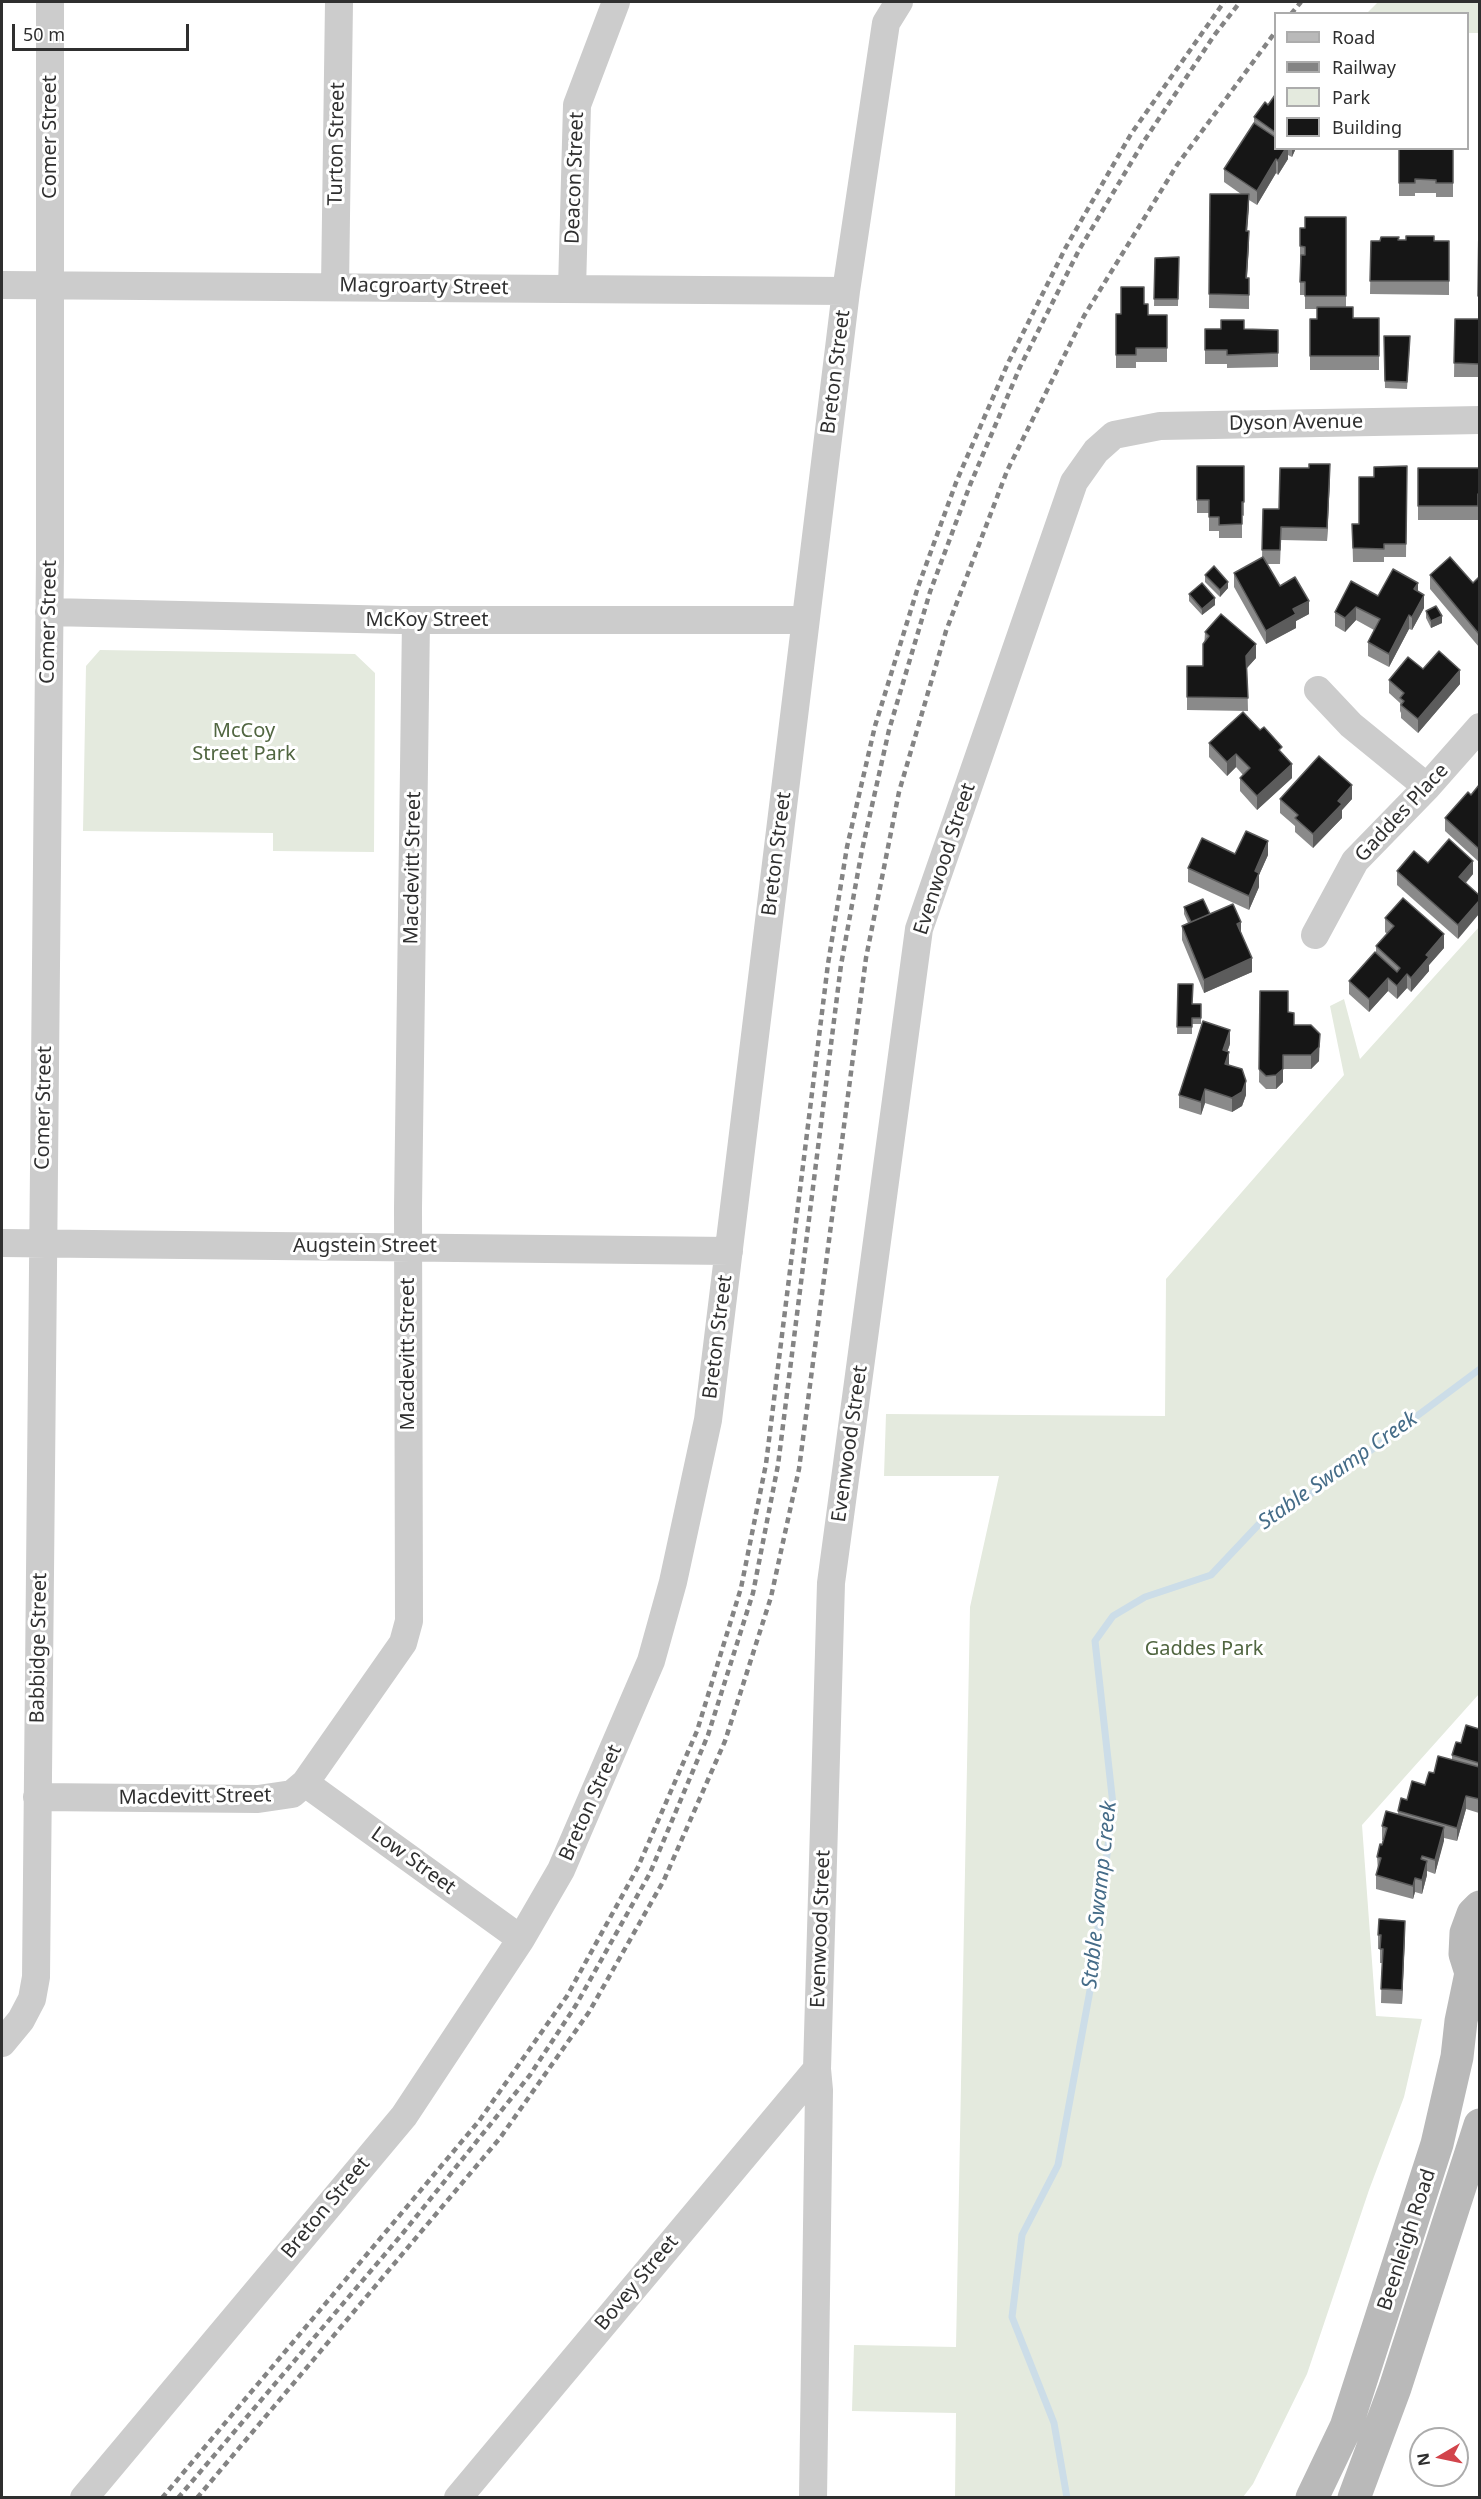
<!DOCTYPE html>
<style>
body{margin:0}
#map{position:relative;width:1481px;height:2499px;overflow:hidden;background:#fff;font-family:"Noto Sans",sans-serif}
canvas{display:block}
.frame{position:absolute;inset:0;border:3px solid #2f2f2f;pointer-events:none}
.legend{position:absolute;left:1274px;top:12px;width:195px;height:138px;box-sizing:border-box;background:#fff;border:2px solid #acacac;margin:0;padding:8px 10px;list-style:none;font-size:18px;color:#2f2f2f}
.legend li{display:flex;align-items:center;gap:12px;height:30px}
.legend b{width:30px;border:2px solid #acacac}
.north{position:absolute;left:1409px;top:2427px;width:60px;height:60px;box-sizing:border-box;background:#fff;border:2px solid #acacac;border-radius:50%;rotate:261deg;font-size:16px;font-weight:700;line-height:24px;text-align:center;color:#2f2f2f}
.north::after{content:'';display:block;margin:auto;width:21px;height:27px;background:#d2444b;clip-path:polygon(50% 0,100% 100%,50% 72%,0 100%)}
.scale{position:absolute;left:12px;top:24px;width:177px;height:27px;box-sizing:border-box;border:3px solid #2f2f2f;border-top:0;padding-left:8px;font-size:18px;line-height:21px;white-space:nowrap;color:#2f2f2f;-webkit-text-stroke:4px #fff;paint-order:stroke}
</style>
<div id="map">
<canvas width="1481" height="2499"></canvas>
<div class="frame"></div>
<ul class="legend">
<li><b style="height:8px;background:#b9b9b9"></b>Road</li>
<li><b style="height:8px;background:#848484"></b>Railway</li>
<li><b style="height:16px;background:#e4eade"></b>Park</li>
<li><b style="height:16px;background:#161616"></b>Building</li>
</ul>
<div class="north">N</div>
<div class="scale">50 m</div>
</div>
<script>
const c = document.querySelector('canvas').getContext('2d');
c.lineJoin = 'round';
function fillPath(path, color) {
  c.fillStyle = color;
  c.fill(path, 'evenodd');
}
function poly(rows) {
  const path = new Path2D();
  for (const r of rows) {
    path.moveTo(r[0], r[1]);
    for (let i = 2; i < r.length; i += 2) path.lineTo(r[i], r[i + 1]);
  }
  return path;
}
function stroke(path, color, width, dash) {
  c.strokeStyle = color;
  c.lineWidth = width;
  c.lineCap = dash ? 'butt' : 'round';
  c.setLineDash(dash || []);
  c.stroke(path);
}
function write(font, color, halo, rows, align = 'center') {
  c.font = font + ' "Noto Sans",sans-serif';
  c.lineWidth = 6;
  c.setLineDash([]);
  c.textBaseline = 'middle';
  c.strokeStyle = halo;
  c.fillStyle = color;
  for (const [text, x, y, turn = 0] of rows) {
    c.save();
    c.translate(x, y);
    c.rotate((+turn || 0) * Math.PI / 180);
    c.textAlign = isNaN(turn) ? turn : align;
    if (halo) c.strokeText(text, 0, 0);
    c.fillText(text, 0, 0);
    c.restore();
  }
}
const green = poly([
 [1378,2,1479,2,1479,33,1468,33,1468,14,1367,13],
 [100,650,355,654,375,673,374,852,273,851,273,833,83,831,86,666],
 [1479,927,1479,1694,1362,1825,1376,2016,1422,2019,1404,2097,1369,2190,1307,2374,1253,2484,1243,2497,955,2497,956,2413,852,2411,854,2345,956,2347,970,1607,999,1476,884,1476,886,1414,1165,1416,1166,1279,1344,1075,1330,1006,1344,999,1360,1059]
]);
const stream = poly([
 [1067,2498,1054,2423,1012,2317,1022,2235,1058,2165,1091,1985,1113,1805,1095,1641,1113,1616,1145,1597,1211,1575,1261,1522,1319,1489,1480,1369]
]);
const street = poly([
 [2,285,846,291],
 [335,287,339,2],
 [572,289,577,105,616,2],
 [49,612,401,620,805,620],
 [1318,690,1351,725,1427,787],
 [1315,935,1355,861,1427,787,1480,727],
 [2,1243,729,1251],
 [305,1783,521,1939],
 [37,1797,258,1799,292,1794,305,1783,403,1643,409,1621,408,1208,416,620],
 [2,2043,21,2020,32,1999,36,1977,50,560,50,2],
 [84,2498,404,2116,521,1939,561,1870,651,1661,673,1582,708,1420,846,291,886,23,899,2],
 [458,2498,817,2069],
 [813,2498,819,2090,817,2069,831,1583,919,929,1074,482,1096,451,1114,435,1160,426,1480,420]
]);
const secondary = poly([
 [1480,1907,1473,1914,1466,1933,1465,1954,1471,1973,1480,1985],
 [1312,2498,1346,2427,1437,2144,1457,2057,1461,2021,1471,1973],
 [1354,2498,1395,2388,1480,2125]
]);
const rail = poly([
 [1291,14,1301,2],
 [162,2498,479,2121,567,1996,638,1867,697,1731,741,1588,766,1464,828,964,847,847,875,726,918,587,957,480,1008,363,1066,247,1131,134,1224,2],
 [178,2498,403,2233,530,2075,576,2005,650,1873,708,1735,753,1593,778,1465,841,965,862,850,889,730,930,592,970,485,1020,367,1079,250,1144,141,1213,37,1240,2],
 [197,2498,500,2138,589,2012,664,1880,725,1741,771,1597,799,1469,866,958,899,792,946,631,1007,471,1084,316,1177,165,1276,31]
]);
const wall = poly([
 [1275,95,1275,148,1296,148,1292,157,1288,155,1288,159,1278,175,1276,173,1257,205,1249,200,1247,231,1249,245,1247,278,1249,278,1249,309,1209,308,1210,194,1241,194,1224,182,1224,169,1254,124,1254,117,1268,105],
 [1399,148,1453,148,1453,197,1436,197,1436,193,1415,193,1415,196,1399,196],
 [1479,194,1479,310,1478,310],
 [1346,217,1346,307,1353,318,1379,318,1379,370,1310,370,1310,319,1317,319,1317,309,1305,309,1305,295,1300,295,1300,228,1305,228],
 [1399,240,1449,241,1449,295,1370,294,1371,241],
 [1179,257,1178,306,1154,306,1155,258],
 [1144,304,1148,315,1167,315,1167,362,1136,362,1136,368,1116,368,1116,314,1121,314],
 [1455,319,1479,319,1479,377,1454,377],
 [1205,329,1278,330,1278,367,1227,368,1227,364,1205,364],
 [1384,336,1410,343,1407,389,1385,388],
 [1197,466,1244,466,1244,516,1242,515,1242,538,1219,538,1219,531,1209,531,1209,513,1197,513],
 [1407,466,1406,557,1384,557,1384,562,1353,562,1352,524,1359,524,1374,477],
 [1418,468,1479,468,1479,508,1478,508,1478,520,1418,520],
 [1330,477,1327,541,1281,540,1280,564,1267,564,1280,586,1309,614,1296,621,1296,628,1266,644,1234,587,1234,573,1262,558,1263,509,1279,509],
 [1205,575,1228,588,1220,597,1205,582],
 [1430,575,1473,583,1479,577,1479,647,1430,589],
 [1418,591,1424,608,1412,630,1409,629,1389,667,1368,656,1368,642,1374,630,1356,620,1345,632,1335,626,1335,612,1378,596],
 [1189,594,1215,605,1202,615,1189,601],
 [1426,611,1442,623,1431,628,1426,618],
 [1205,632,1256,658,1247,668,1248,711,1187,710,1187,666,1203,666],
 [1423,669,1460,684,1418,733,1401,718,1401,713,1400,711,1400,703,1389,693,1389,680],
 [1209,743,1282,754,1292,778,1257,810,1240,791,1240,778,1243,775,1236,767,1227,776,1209,757],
 [1479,785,1479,862,1445,831,1445,818,1471,795],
 [1280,799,1352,799,1342,810,1342,818,1313,848,1295,832,1295,826,1280,813],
 [1235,854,1268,855,1259,875,1259,887,1249,910,1188,882,1188,868],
 [1428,863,1473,874,1466,883,1458,939,1397,885,1397,871],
 [1184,907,1210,914,1241,932,1252,972,1204,993,1182,940,1182,926,1188,923,1184,914],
 [1385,918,1444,948,1429,965,1429,971,1411,992,1407,988,1397,999,1388,991,1369,1012,1349,994,1349,981,1376,952,1376,946,1387,934,1385,932],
 [1178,984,1193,1004,1201,1004,1201,1024,1192,1024,1192,1034,1177,1034],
 [1260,991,1288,1012,1294,1025,1319,1061,1311,1069,1283,1069,1283,1082,1276,1089,1266,1089,1259,1082],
 [1230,1044,1227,1052,1229,1065,1246,1095,1242,1106,1232,1112,1205,1103,1201,1115,1179,1108,1179,1095],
 [1479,1727,1479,1813,1466,1809,1457,1841,1444,1838,1435,1874,1427,1871,1427,1875,1422,1894,1415,1892,1413,1899,1376,1889,1376,1875,1378,1871,1377,1857,1383,1840,1382,1840,1382,1826,1398,1814,1398,1811,1407,1800,1425,1785,1434,1773,1452,1760,1452,1755,1461,1743,1479,1729],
 [1405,1934,1402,2004,1381,2003,1382,1963,1380,1963,1380,1949,1378,1949,1378,1935]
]);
const shadedWall = poly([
 [1286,148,1288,148,1288,159,1278,175,1278,161],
 [1292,148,1296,148,1292,157],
 [1276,159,1276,173,1257,205,1257,191],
 [1249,194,1249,208,1246,245,1246,231],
 [1249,231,1249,245,1246,291,1246,278],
 [1330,464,1330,477,1327,541,1327,528],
 [1228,582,1228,588,1220,597,1220,590],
 [1418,583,1418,596,1414,589],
 [1424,595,1424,608,1412,630,1412,617],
 [1215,598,1215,605,1202,615,1202,609],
 [1309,601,1309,614,1296,621,1296,628,1266,644,1266,631,1293,609],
 [1356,607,1356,620,1345,632,1345,618],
 [1409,615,1409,629,1389,667,1389,654],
 [1442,616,1442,623,1431,628,1431,621],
 [1256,644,1256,658,1246,669,1246,656],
 [1460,670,1460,684,1418,733,1418,719],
 [1236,754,1236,767,1227,776,1227,762],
 [1292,764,1292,778,1257,810,1257,796],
 [1352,785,1352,799,1342,810,1342,818,1313,848,1313,834,1338,801],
 [1268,841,1268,855,1259,875,1259,887,1249,910,1249,896,1255,871],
 [1473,861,1473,874,1459,890,1459,877],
 [1479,901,1479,914,1458,939,1458,925],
 [1241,922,1241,935,1237,924],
 [1444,934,1444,948,1429,965,1429,971,1411,992,1411,978,1426,955],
 [1252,958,1252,972,1204,993,1204,980],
 [1407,974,1407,988,1397,999,1397,986],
 [1388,978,1388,991,1369,1012,1369,999],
 [1230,1030,1230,1044,1223,1064,1223,1050],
 [1320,1034,1319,1061,1311,1069,1311,1055],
 [1229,1052,1229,1066,1225,1064],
 [1283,1055,1283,1082,1276,1089,1276,1075],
 [1246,1081,1246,1095,1242,1106,1232,1112,1232,1098],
 [1205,1089,1205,1103,1201,1115,1201,1102],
 [1466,1796,1466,1809,1457,1841,1457,1828],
 [1444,1827,1444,1841,1435,1874,1435,1860],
 [1427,1861,1427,1875,1422,1894,1422,1880],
 [1415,1878,1415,1892,1413,1899,1413,1886],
 [1405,1921,1405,1934,1402,2004,1402,1990]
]);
const building = poly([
 [1275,95,1275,132,1254,117,1265,102,1268,105,1275,95],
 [1254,123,1275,137,1275,148,1286,148,1278,161,1276,159,1257,191,1224,169,1254,123],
 [1399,148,1453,148,1453,183,1436,183,1436,180,1415,179,1415,183,1399,183,1399,148],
 [1210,194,1249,194,1246,231,1249,231,1246,278,1249,278,1249,295,1209,294,1210,194],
 [1305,217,1346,217,1346,296,1305,296,1305,282,1300,282,1301,255,1305,255,1305,247,1300,246,1300,228,1305,228,1305,217],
 [1479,219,1479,296,1478,296,1479,219],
 [1406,236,1434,236,1434,241,1449,241,1449,281,1370,281,1371,241,1380,241,1381,237,1399,237,1398,240,1406,240,1406,236],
 [1179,257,1178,299,1154,299,1155,258,1179,257],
 [1121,287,1144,287,1144,304,1148,304,1148,315,1167,315,1167,348,1136,348,1136,355,1116,355,1116,314,1121,314,1121,287],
 [1317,307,1353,307,1353,318,1379,318,1379,356,1310,356,1310,319,1317,319,1317,307],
 [1455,319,1479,319,1479,364,1454,363,1455,319],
 [1221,320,1244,320,1244,329,1278,330,1278,353,1227,355,1227,350,1205,350,1205,329,1221,329,1221,320],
 [1384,336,1410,336,1407,382,1385,381,1384,336],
 [1309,464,1330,464,1327,528,1281,527,1280,550,1262,550,1263,509,1279,509,1280,468,1309,468,1309,464],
 [1197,466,1244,466,1244,502,1242,502,1242,524,1219,525,1219,517,1209,517,1209,500,1197,500,1197,466],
 [1407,466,1406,544,1384,544,1384,549,1353,548,1352,524,1359,524,1359,477,1374,477,1374,467,1407,466],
 [1418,468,1479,468,1479,494,1478,494,1478,506,1418,506,1418,468],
 [1263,557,1280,586,1295,577,1309,601,1293,609,1296,614,1266,631,1234,573,1263,557],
 [1450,557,1473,583,1479,577,1479,634,1430,575,1450,557],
 [1214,566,1228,582,1220,590,1205,575,1214,566],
 [1393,569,1418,583,1414,589,1424,595,1412,617,1409,615,1389,654,1368,642,1380,619,1356,607,1345,618,1335,612,1351,581,1378,596,1393,569],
 [1202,583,1215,598,1202,609,1189,594,1202,583],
 [1436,606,1442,616,1431,621,1426,611,1436,606],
 [1221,614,1256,644,1246,656,1248,698,1187,697,1187,666,1203,666,1203,644,1209,636,1205,632,1221,614],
 [1439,651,1460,670,1418,719,1401,705,1404,701,1400,698,1404,693,1389,680,1408,657,1423,669,1439,651],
 [1243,712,1260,730,1264,727,1282,747,1279,750,1292,764,1257,796,1240,778,1250,768,1236,754,1227,762,1209,743,1243,712],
 [1319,756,1352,785,1338,801,1342,804,1313,834,1295,818,1298,815,1280,799,1319,756],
 [1479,785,1479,849,1445,818,1468,792,1471,795,1479,785],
 [1246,831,1268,841,1255,871,1259,873,1249,896,1188,868,1202,838,1235,854,1246,831],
 [1449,839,1473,861,1459,877,1479,895,1479,901,1458,925,1397,871,1414,851,1428,863,1449,839],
 [1403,898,1444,934,1426,955,1429,957,1411,978,1407,974,1397,986,1388,978,1369,999,1349,981,1375,952,1397,972,1400,968,1376,946,1394,926,1385,918,1403,898],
 [1203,899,1210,914,1191,922,1184,907,1203,899],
 [1233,904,1241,922,1237,924,1252,958,1204,980,1182,926,1233,904],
 [1178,984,1193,984,1192,1004,1201,1004,1201,1018,1192,1018,1192,1027,1177,1027,1178,984],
 [1260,991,1288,991,1288,1012,1294,1013,1294,1025,1311,1025,1320,1034,1319,1047,1311,1055,1283,1055,1283,1069,1276,1075,1266,1076,1259,1069,1260,991],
 [1203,1021,1230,1030,1223,1050,1229,1052,1225,1064,1242,1069,1246,1081,1242,1092,1232,1098,1205,1089,1201,1102,1179,1095,1203,1021],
 [1466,1725,1479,1729,1479,1727,1479,1763,1452,1755,1456,1742,1461,1743,1466,1725],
 [1438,1756,1479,1767,1479,1799,1466,1796,1457,1828,1398,1811,1401,1798,1407,1800,1412,1781,1425,1785,1429,1772,1434,1773,1438,1756],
 [1386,1811,1444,1827,1435,1860,1422,1856,1421,1859,1427,1861,1422,1880,1415,1878,1413,1886,1376,1875,1381,1858,1377,1857,1380,1844,1382,1845,1387,1828,1382,1826,1386,1811],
 [1379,1919,1405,1921,1402,1990,1381,1989,1383,1949,1380,1949,1381,1935,1378,1935,1379,1919]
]);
const streetNames = [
 ["Comer Street",50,137,-90],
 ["Turton Street",337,144,-89],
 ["Deacon Street",575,178,-88],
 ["Macgroarty Street",424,287,1],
 ["Breton Street",836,372,-83],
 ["Dyson Avenue",1296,423,-1],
 ["McKoy Street",427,620],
 ["Comer Street",49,622,-89],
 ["Gaddes Place",1402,813,-47],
 ["Breton Street",777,854,-83],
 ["Evenwood Street",945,859,-72],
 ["Macdevitt Street",413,868,-89],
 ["Comer Street",44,1108,-89],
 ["Augstein Street",365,1246],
 ["Breton Street",718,1337,-83],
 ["Macdevitt Street",408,1354,-90],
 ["Evenwood Street",850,1444,-82],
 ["Babbidge Street",39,1648,-89],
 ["Macdevitt Street",195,1797,-1],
 ["Breton Street",591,1803,-66],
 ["Low Street",413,1861,36],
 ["Evenwood Street",821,1929,-88],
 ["Breton Street",326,2208,-50],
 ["Beenleigh Road",1407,2240,-72],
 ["Bovey Street",637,2283,-50]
];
const parkNames = [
 ["McCoy",244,731],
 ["Street Park",244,754],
 ["Gaddes Park",1204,1649]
];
const waterNames = [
 ["Stable Swamp Creek",1338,1471,-35],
 ["Stable Swamp Creek",1100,1895,-84]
];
fillPath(green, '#e4eade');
stroke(stream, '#ccdde8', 7);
stroke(street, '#ccc', 28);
stroke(secondary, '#b9b9b9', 33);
stroke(rail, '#848484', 4.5, [6, 4.5]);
fillPath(wall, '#8a8a8a');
fillPath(shadedWall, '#5c5c5c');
fillPath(building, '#161616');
stroke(building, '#5c5c5c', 1.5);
write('20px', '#2f2f2f', '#fff', streetNames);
write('20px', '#516641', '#fff', parkNames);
write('italic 21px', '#456c88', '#fff', waterNames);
</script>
